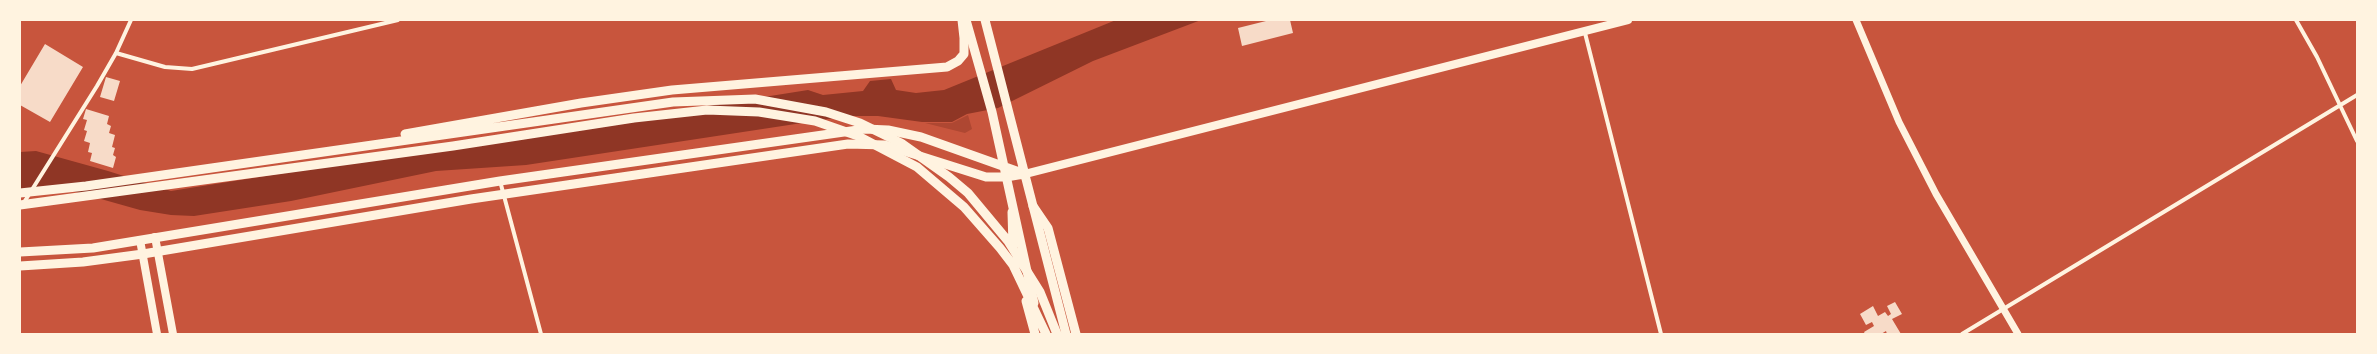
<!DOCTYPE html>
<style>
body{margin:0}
#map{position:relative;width:2377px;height:354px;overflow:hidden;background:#c8553d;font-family:Poppins,sans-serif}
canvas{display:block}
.frame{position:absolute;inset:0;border:21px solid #fff3e0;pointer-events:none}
</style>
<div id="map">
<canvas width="2377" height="354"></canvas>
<div class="frame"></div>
</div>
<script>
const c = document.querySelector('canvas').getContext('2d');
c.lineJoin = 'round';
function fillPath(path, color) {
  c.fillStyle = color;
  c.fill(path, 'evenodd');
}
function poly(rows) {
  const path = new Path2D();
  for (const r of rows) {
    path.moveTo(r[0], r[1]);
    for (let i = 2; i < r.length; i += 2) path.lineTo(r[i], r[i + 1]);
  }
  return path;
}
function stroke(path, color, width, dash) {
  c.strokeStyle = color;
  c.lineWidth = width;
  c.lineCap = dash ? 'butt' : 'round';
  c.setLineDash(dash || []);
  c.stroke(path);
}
const green = poly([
 [968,115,972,129,965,133,925,123,952,123]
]);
const water = poly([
 [1116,20,1201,20,1093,61,998,108,967,114,952,122,922,122,878,116,848,116,526,165,436,171,291,201,194,216,171,215,140,210,69,190,20,190,20,152,36,151,108,171,171,191,808,90,823,95,863,91,870,81,891,79,896,90,916,93,944,90]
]);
const building = poly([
 [1270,20,1290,20,1293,33,1242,46,1238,28],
 [45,44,83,67,50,122,20,105,20,86],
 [106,77,120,81,114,101,100,97],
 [86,109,109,116,107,124,111,126,109,133,115,135,112,147,115,148,113,155,116,157,113,168,90,161,92,153,88,152,90,143,84,141,87,131,84,130,87,120,83,119],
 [1895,302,1902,314,1892,319,1901,334,1887,334,1886,331,1881,334,1865,334,1864,332,1874,326,1872,322,1866,325,1860,314,1873,306,1878,316,1885,312,1888,316,1891,314,1887,306]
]);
const minor = poly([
 [2296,20,2317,57,2357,141],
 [1585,33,1661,334],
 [116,53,165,67,192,69,398,20],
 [500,181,541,334],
 [23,204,97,86,116,53,131,20],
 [1962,334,2357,95]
]);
const tertiary = poly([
 [1856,20,1899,122,1936,194,2018,334]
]);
const secondary = poly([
 [1025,174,1628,20],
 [155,237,173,334],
 [140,240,157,334]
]);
const primary = poly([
 [966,20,992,112,1034,303],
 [985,20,1066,334],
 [20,252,93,248,500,181,865,129,888,130,921,137,1025,174],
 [20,266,83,262,143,254,471,199,848,144,885,145,986,177,1006,177,1024,174]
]);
const trunk = poly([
 [405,134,581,103,672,90,947,67,958,61,964,54,964,38,962,20],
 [20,193,86,186,673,102,755,99,826,112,860,123,901,143,949,177,968,193,1008,241,1040,292,1057,334],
 [20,205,453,146,634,118,707,110,759,112,815,121,858,136,917,167,964,207,1000,248,1013,265,1046,334],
 [1033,206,1048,228,1076,334],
 [1012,212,1013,246],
 [1026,301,1035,334]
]);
fillPath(green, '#ae4732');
fillPath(water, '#8f3625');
fillPath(building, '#f7dbc8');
stroke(minor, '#fff3e0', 4);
stroke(tertiary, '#fff3e0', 7);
stroke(secondary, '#fff3e0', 8);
stroke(primary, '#fff3e0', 9);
stroke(trunk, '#fff3e0', 9);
</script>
